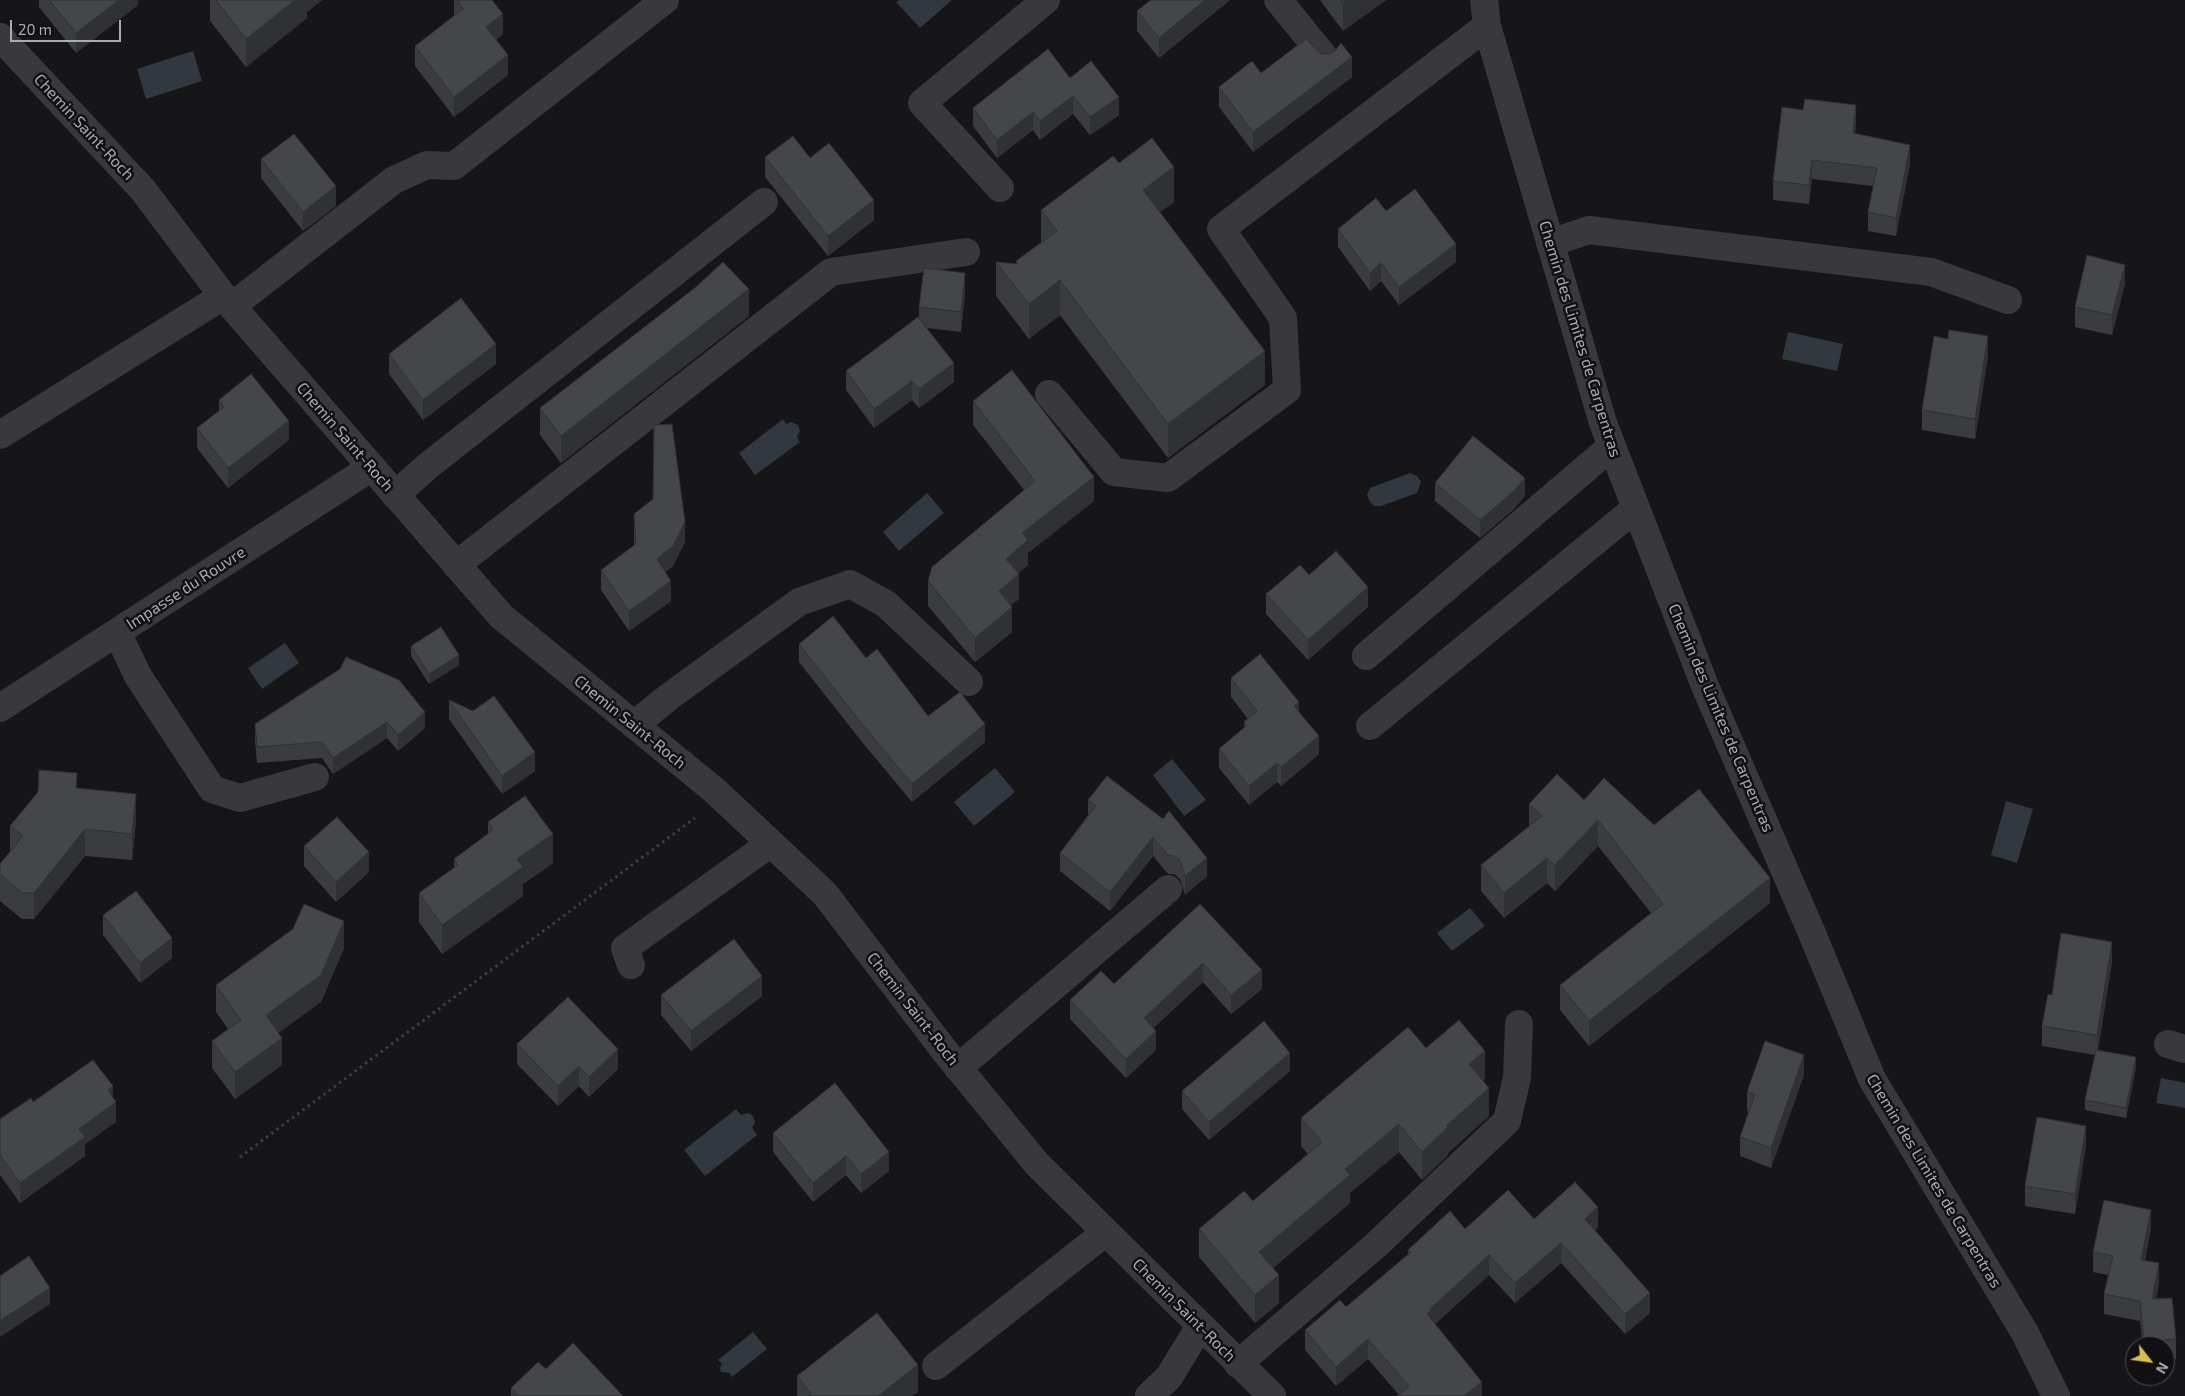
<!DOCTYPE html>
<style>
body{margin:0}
#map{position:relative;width:2185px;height:1396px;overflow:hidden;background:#161517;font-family:"Exo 2",sans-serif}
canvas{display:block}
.north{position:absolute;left:2125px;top:1336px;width:50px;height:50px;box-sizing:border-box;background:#111012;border:1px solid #4e4e53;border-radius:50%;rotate:120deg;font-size:14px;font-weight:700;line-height:20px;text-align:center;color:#a9abb5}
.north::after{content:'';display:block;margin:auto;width:18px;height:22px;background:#dbbf4a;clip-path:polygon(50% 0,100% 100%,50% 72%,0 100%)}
.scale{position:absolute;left:10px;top:20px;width:111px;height:22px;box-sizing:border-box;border:2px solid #a9abb5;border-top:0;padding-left:6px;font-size:15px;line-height:18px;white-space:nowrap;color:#a9abb5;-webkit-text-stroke:4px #111012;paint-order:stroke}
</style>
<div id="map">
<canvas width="2185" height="1396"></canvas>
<div class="north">N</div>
<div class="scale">20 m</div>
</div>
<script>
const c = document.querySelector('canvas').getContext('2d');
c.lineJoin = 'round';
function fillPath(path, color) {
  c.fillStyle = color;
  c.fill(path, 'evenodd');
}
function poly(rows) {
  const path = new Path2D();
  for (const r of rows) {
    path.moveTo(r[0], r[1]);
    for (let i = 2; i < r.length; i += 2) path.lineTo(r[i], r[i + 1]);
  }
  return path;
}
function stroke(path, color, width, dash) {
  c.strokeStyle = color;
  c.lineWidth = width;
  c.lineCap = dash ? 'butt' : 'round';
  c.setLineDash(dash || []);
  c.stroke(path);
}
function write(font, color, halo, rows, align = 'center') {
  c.font = font + ' "Exo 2",sans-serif';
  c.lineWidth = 5;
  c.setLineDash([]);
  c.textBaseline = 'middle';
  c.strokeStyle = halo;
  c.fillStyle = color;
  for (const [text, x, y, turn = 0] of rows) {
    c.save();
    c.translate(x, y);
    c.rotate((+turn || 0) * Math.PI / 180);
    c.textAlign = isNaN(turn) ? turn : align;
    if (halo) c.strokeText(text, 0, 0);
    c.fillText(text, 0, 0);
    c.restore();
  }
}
const water = poly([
 [899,0,952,0,920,28,896,2],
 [193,51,202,81,146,99,137,69],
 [1788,332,1843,344,1837,371,1782,359],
 [783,419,786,424,792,422,798,425,800,431,797,437,800,442,755,475,739,453],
 [1410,473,1417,476,1421,482,1417,493,1381,506,1374,506,1370,502,1367,495,1370,488],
 [927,493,944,513,899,551,883,532],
 [285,643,299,663,262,689,248,668],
 [1172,759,1206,800,1184,816,1153,775],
 [995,768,1015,792,974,826,954,802],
 [2006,801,2033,809,2017,863,1991,855],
 [1470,908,1485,926,1452,951,1437,933],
 [2161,1078,2185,1083,2185,1108,2156,1103],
 [736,1109,741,1115,748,1113,753,1116,755,1122,752,1128,757,1135,705,1176,684,1150],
 [753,1332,767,1349,732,1377,729,1373,721,1372,720,1368,722,1364,718,1360]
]);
const path = poly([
 [240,1157,695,818]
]);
const minor = poly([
 [1278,0,1326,59],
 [1484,0,1487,26,1603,423,1705,686,1811,931,1872,1079,2025,1333,2056,1396],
 [0,37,143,190,223,296,501,616,714,790,825,894,947,1054,1037,1164,1272,1396],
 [1000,188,922,103,1046,0],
 [1550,243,1589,230,1931,272,2008,300],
 [232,306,394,180,427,165,454,166,665,0],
 [1049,394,1114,472,1168,478,1287,390,1283,318,1221,229,1487,26],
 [0,435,223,296],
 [395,495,429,465,764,202],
 [456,565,831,272,966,252],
 [117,632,138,676,212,789,240,798,315,777],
 [1366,656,1612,446],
 [0,708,372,467],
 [634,725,670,696,799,602,850,584,886,604,969,682],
 [1370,726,1636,508],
 [631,965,625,948,771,843],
 [2168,1044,2185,1049],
 [958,1068,1168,889],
 [1238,1364,1376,1245,1507,1121,1517,1077,1519,1024],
 [936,1366,1106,1232],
 [1149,1396,1169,1377,1200,1326]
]);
const wall = poly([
 [39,0,138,0,138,5,76,53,39,7],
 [210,0,322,0,307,12,307,18,246,67,210,21],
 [454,0,492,0,503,34,496,40,508,75,454,117,415,66,415,46,454,16],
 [1151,0,1230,0,1159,58,1137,31,1137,11],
 [1320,0,1386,0,1343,31],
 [1321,54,1352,77,1253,152,1219,107,1219,87],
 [1070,78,1119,115,1090,135,1073,114,1040,140,1033,130,997,158,973,126,973,108],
 [1856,124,1855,133,1910,164,1896,236,1868,231,1868,212,1873,186,1812,179,1809,204,1773,200,1773,181],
 [765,157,810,158,874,220,828,256,765,177],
 [261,159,336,206,303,231,261,178],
 [1119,163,1174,202,1160,212,1265,385,1168,458,1060,315,1029,339,996,296,996,262,1016,264,1016,261,1041,243,1041,210],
 [1386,211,1456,262,1399,305,1381,281,1370,291,1338,247,1338,229],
 [2125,284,2112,335,2075,327,2075,307],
 [965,293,961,332,927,328,954,382,919,408,912,400,874,428,846,390,846,371,919,317,919,307],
 [749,316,561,463,540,435,540,408],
 [389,354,496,364,423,420,389,374],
 [1988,356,1975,439,1922,430,1922,410],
 [219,400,289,440,228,488,197,448,197,428,219,411],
 [973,401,1094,501,1028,553,1028,565,1018,573,1019,599,1010,605,1012,632,975,662,928,606,928,581,1024,490,973,425],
 [1435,483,1525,496,1514,509,1480,538,1435,501],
 [634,514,685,542,673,566,665,572,671,601,629,631,601,590,601,570,634,545],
 [1309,575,1368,607,1308,660,1266,614,1266,594],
 [799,644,866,658,928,716,985,742,912,802,862,742,799,662],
 [411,646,459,665,429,684,411,656],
 [1231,678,1299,712,1319,754,1281,786,1277,782,1249,805,1219,768,1219,749,1244,729,1244,722,1248,719,1231,697],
 [449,700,535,771,502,794,449,719],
 [425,712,425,728,398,751,387,738,333,774,322,758,257,763,255,741,255,724],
 [1107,776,1207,876,1185,895,1180,879,1174,874,1168,874,1153,856,1110,911,1060,871,1060,853,1088,815,1088,800],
 [77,788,136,821,132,860,85,856,34,919,22,919,0,901,0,864,10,852,10,826],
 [1584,800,1654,825,1770,903,1589,1046,1560,1010,1560,985,1651,913,1598,846,1555,891,1547,883,1504,918,1481,891,1481,865,1529,826,1529,804],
 [488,822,553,863,523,884,523,896,442,954,419,922,419,893,454,868,454,859,488,834],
 [304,846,369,872,336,902,304,866],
 [1200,904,1262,989,1231,1014,1203,982,1153,1028,1156,1050,1126,1078,1070,1019,1070,1000,1114,984],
 [103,915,172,958,140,983,103,935],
 [344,948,321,1002,278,1033,282,1065,235,1099,212,1068,212,1041,228,1029,216,1012,216,985],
 [2112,962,2098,1050,2136,1067,2126,1118,2085,1110,2085,1100,2095,1055,2042,1046,2042,1026],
 [661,995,762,996,691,1051,661,1015],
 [517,1044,618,1069,589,1097,579,1086,558,1106,517,1064],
 [1426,1048,1485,1079,1483,1081,1489,1116,1448,1153,1448,1155,1422,1180,1399,1152,1350,1193,1350,1203,1273,1268,1279,1303,1255,1323,1199,1257,1199,1229,1253,1201,1308,1154,1301,1146,1301,1118],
 [1290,1071,1209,1140,1182,1109,1182,1091],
 [1804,1075,1771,1168,1740,1156,1740,1137,1749,1112,1747,1111,1747,1092],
 [835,1083,889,1171,861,1193,846,1175,813,1202,773,1152,773,1133],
 [113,1098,116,1122,85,1144,85,1156,20,1203,0,1175,0,1119,33,1102],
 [2086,1146,2075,1214,2025,1206,2025,1186],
 [1534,1219,1598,1227,1595,1230,1650,1313,1625,1334,1561,1263,1515,1303,1489,1275,1435,1324,1482,1396,1399,1395,1368,1359,1336,1386,1305,1350,1305,1330,1346,1307,1408,1254,1408,1250,1465,1229],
 [2151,1229,2145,1260,2159,1283,2156,1299,2176,1339,2176,1359,2165,1360,2165,1346,2143,1346,2140,1321,2104,1314,2104,1294,2108,1275,2093,1272,2093,1252],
 [546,1369,623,1396,511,1396,511,1388],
 [797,1376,918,1392,912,1396,797,1396]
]);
const shadedWall = poly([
 [119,0,138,0,138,5,76,53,76,33],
 [295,0,322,0,307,12,307,18,246,67,246,39],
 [1205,0,1230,0,1159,58,1159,38],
 [1347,0,1386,0,1343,31,1343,3],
 [503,14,503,34,486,47,486,27],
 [508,55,508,75,454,117,454,97],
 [1352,57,1352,77,1253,152,1253,132],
 [1073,96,1073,114,1040,140,1040,121],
 [1119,97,1119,115,1090,135,1090,117],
 [1856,105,1856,124,1853,152,1853,133],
 [1033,112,1033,130,997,158,997,140],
 [1910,145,1910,164,1896,236,1896,218],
 [1812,160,1812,179,1809,204,1809,185],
 [1174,167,1174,202,1143,225,1143,190],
 [336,186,336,206,303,231,303,212],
 [874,200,874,220,828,256,828,236],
 [1456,244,1456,262,1399,305,1399,287],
 [1381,263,1381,281,1370,291,1370,273],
 [2125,265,2125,284,2112,335,2112,315],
 [965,273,965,293,961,332,961,312],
 [1060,280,1060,315,1029,339,1029,304],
 [749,289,749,316,561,463,561,436],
 [1988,336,1988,356,1975,439,1975,419],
 [496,344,496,364,423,420,423,400],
 [1265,351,1265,385,1168,458,1168,424],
 [954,363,954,382,919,408,919,389],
 [912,381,912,400,874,428,874,409],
 [289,421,289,440,228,488,228,468],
 [1094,477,1094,501,1028,553,1028,565,1006,584,1006,559,1022,533],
 [1525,478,1525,496,1514,509,1480,538,1480,520],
 [685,522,685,542,673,566,657,579,657,559],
 [1019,574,1019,599,999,615,999,591],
 [671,581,671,601,629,631,629,611],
 [1368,587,1368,607,1308,660,1308,640],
 [1012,607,1012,632,975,662,975,638],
 [459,655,459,665,429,684,429,674],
 [1299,702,1299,721,1294,706],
 [425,712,425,728,398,751,398,735],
 [387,722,387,738,333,774,333,758],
 [985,724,985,742,912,802,912,784],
 [1319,736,1319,754,1281,786,1281,767],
 [535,752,535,771,502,794,502,776],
 [1277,763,1277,782,1249,805,1249,786],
 [136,794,136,821,132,860,132,834],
 [1598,820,1598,846,1555,891,1555,865],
 [85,829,85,856,34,919,34,893],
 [553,834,553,863,523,884,523,896,442,954,442,925,517,859],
 [1153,837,1153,856,1110,911,1110,892],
 [369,852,369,872,336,902,336,882],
 [1207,858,1207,876,1185,895,1185,876],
 [1547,858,1547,883,1504,918,1504,893],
 [1770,878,1770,903,1589,1046,1589,1021],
 [344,921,344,948,321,1002,266,1042,266,1015],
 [172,938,172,958,140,983,140,963],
 [2112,942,2112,962,2097,1055,2097,1035],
 [1203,963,1203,982,1144,1037,1144,1018],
 [1262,970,1262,989,1231,1014,1231,995],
 [762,976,762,996,691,1051,691,1031],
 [1156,1031,1156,1050,1126,1078,1126,1059],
 [282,1038,282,1065,235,1099,235,1072],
 [618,1049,618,1069,589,1097,589,1077],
 [1485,1051,1485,1079,1469,1092,1469,1064],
 [1290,1053,1290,1071,1209,1140,1209,1122],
 [1804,1055,1804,1075,1771,1168,1771,1148],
 [2136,1057,2136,1067,2126,1118,2126,1108],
 [579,1066,579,1086,558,1106,558,1086],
 [113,1086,113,1104,116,1102,116,1122,85,1144,85,1156,20,1203,20,1183,79,1129,108,1090],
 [1489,1088,1489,1116,1448,1153,1448,1155,1422,1180,1422,1152,1446,1126],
 [1399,1124,1399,1152,1350,1193,1350,1203,1259,1280,1259,1252,1345,1169],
 [2086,1126,2086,1146,2075,1214,2075,1194],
 [889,1152,889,1171,861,1193,861,1174],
 [846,1156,846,1175,813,1202,813,1183],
 [1598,1207,1598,1227,1585,1239,1585,1219],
 [2151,1210,2151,1229,2141,1279,2141,1260],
 [1561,1243,1561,1263,1515,1303,1515,1283],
 [1489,1255,1489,1275,1431,1328,1427,1314,1430,1309],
 [2159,1263,2159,1283,2152,1319,2152,1299],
 [1279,1275,1279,1303,1255,1323,1255,1295],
 [50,1288,50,1304,0,1337,0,1321],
 [1650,1293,1650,1313,1625,1334,1625,1314],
 [1368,1339,1368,1359,1336,1386,1336,1367],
 [918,1365,918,1392,912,1396,878,1396],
 [1482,1382,1482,1396,1464,1396]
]);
const building = poly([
 [49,0,119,0,76,33,49,0],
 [216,0,295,0,246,39,216,0],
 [457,0,492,0,503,14,486,27,508,55,454,97,415,46,463,9,457,0],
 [1151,0,1205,0,1159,38,1137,11,1151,0],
 [1341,0,1347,0,1343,3,1341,0],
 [1306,39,1321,54,1329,54,1335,51,1341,43,1352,57,1253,132,1219,87,1252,61,1261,73,1306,39],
 [1048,49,1070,78,1091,61,1119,97,1090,117,1073,96,1040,121,1033,112,997,140,973,108,1048,49],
 [1805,99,1856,105,1853,133,1910,145,1896,218,1868,212,1877,168,1812,160,1809,185,1773,181,1782,107,1803,110,1805,99],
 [294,134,336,186,303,212,261,159,294,134],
 [793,136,810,158,829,143,874,200,828,236,765,157,793,136],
 [1152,138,1174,167,1143,190,1265,351,1168,424,1060,280,1029,304,996,262,1018,264,1016,261,1057,231,1041,210,1113,156,1119,163,1152,138],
 [1415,189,1456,244,1399,287,1381,263,1370,273,1338,229,1376,198,1386,211,1415,189],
 [2087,255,2125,265,2112,315,2075,307,2087,255],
 [723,262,749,289,561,436,540,408,696,287,723,262],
 [924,268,965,273,961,312,919,307,924,268],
 [461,298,496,344,423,400,389,354,461,298],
 [918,317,954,363,919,389,912,381,874,409,846,371,918,317],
 [1949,330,1988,336,1975,419,1922,410,1934,336,1948,339,1949,330],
 [1012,370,1094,477,1022,533,1028,540,1006,559,1019,574,999,591,1012,607,975,638,928,581,932,567,1035,481,973,401,1012,370],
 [251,374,289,421,228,468,197,428,224,407,219,400,251,374],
 [672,424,685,522,673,546,657,559,671,581,629,611,601,570,636,544,634,514,653,499,654,425,672,424],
 [1473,436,1525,478,1514,491,1480,520,1435,483,1473,436],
 [1336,551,1368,587,1308,640,1266,594,1300,565,1309,575,1336,551],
 [833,616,866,658,877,649,928,716,960,692,985,724,912,784,862,724,799,644,833,616],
 [441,627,459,655,429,674,411,646,441,627],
 [1260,654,1299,702,1294,706,1319,736,1281,767,1277,763,1249,786,1219,749,1246,726,1244,722,1257,711,1231,678,1260,654],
 [346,657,399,680,425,712,398,735,387,722,333,758,322,742,257,747,255,724,340,669,346,657],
 [494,696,535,752,502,776,449,700,473,711,494,696],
 [39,770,77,773,76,788,136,794,132,834,85,829,34,893,22,893,0,874,0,864,23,836,10,826,38,792,39,770],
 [1557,774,1584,800,1604,778,1654,825,1699,789,1770,878,1589,1021,1560,985,1663,904,1598,820,1555,865,1547,858,1504,893,1481,865,1542,816,1529,804,1557,774],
 [1107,776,1163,819,1169,811,1207,858,1185,876,1180,860,1174,856,1168,855,1153,837,1110,892,1060,853,1096,806,1088,800,1107,776],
 [525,796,553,834,517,859,523,867,442,925,419,893,458,865,454,859,493,830,488,822,525,796],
 [337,817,369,852,336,882,304,846,337,817],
 [136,891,172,938,140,963,103,915,136,891],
 [304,904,344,921,321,975,266,1015,282,1038,235,1072,212,1041,241,1020,216,985,293,929,304,904],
 [1200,904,1262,970,1231,995,1203,963,1144,1018,1156,1031,1126,1059,1070,1000,1101,971,1114,984,1200,904],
 [2061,933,2112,942,2097,1035,2042,1026,2048,994,2052,995,2061,933],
 [734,939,762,976,691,1031,661,995,734,939],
 [568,997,618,1049,589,1077,579,1066,558,1086,517,1044,568,997],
 [1459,1020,1485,1051,1469,1064,1489,1088,1446,1126,1448,1127,1422,1152,1399,1124,1345,1169,1350,1175,1259,1252,1279,1275,1255,1295,1199,1229,1244,1191,1253,1201,1322,1142,1301,1118,1408,1027,1426,1048,1459,1020],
 [1264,1021,1290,1053,1209,1122,1182,1091,1264,1021],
 [1765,1041,1804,1055,1771,1148,1740,1137,1755,1094,1747,1092,1765,1041],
 [2096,1050,2136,1057,2126,1108,2085,1100,2096,1050],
 [93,1060,113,1086,108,1090,116,1102,79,1129,85,1137,20,1183,0,1155,0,1119,31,1098,33,1102,93,1060],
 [835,1083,889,1152,861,1174,846,1156,813,1183,773,1133,835,1083],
 [2037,1117,2086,1126,2075,1194,2025,1186,2037,1117],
 [1575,1182,1598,1207,1585,1219,1650,1293,1625,1314,1561,1243,1515,1283,1489,1255,1430,1309,1431,1311,1427,1314,1482,1382,1464,1396,1397,1396,1409,1386,1368,1339,1336,1367,1305,1330,1340,1300,1346,1307,1411,1252,1408,1250,1450,1211,1465,1229,1508,1190,1534,1219,1575,1182],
 [2104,1200,2151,1210,2141,1260,2159,1263,2152,1299,2172,1298,2176,1339,2144,1341,2140,1301,2104,1294,2113,1256,2093,1252,2104,1200],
 [29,1256,50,1288,0,1321,0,1276,29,1256],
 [877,1313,918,1365,878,1396,808,1396,811,1393,797,1376,877,1313],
 [573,1343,623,1396,519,1396,511,1388,538,1362,546,1369,573,1343]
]);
const streetNames = [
 ["Chemin Saint-Roch",84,127,47],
 ["Chemin des Limites de Carpentras",1580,339,73],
 ["Chemin Saint-Roch",345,437,49],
 ["Impasse du Rouvre",186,588,-33],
 ["Chemin des Limites de Carpentras",1721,718,67],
 ["Chemin Saint-Roch",630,722,39],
 ["Chemin Saint-Roch",913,1009,52],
 ["Chemin des Limites de Carpentras",1934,1181,59],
 ["Chemin Saint-Roch",1184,1310,45]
];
fillPath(water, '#323840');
stroke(path, '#3d3e42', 3, [2.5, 4]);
stroke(minor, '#39393d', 28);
fillPath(wall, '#3b3c3f');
fillPath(shadedWall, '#303133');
fillPath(building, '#454649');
stroke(building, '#303133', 1);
write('16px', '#a9abb5', '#111012', streetNames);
</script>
